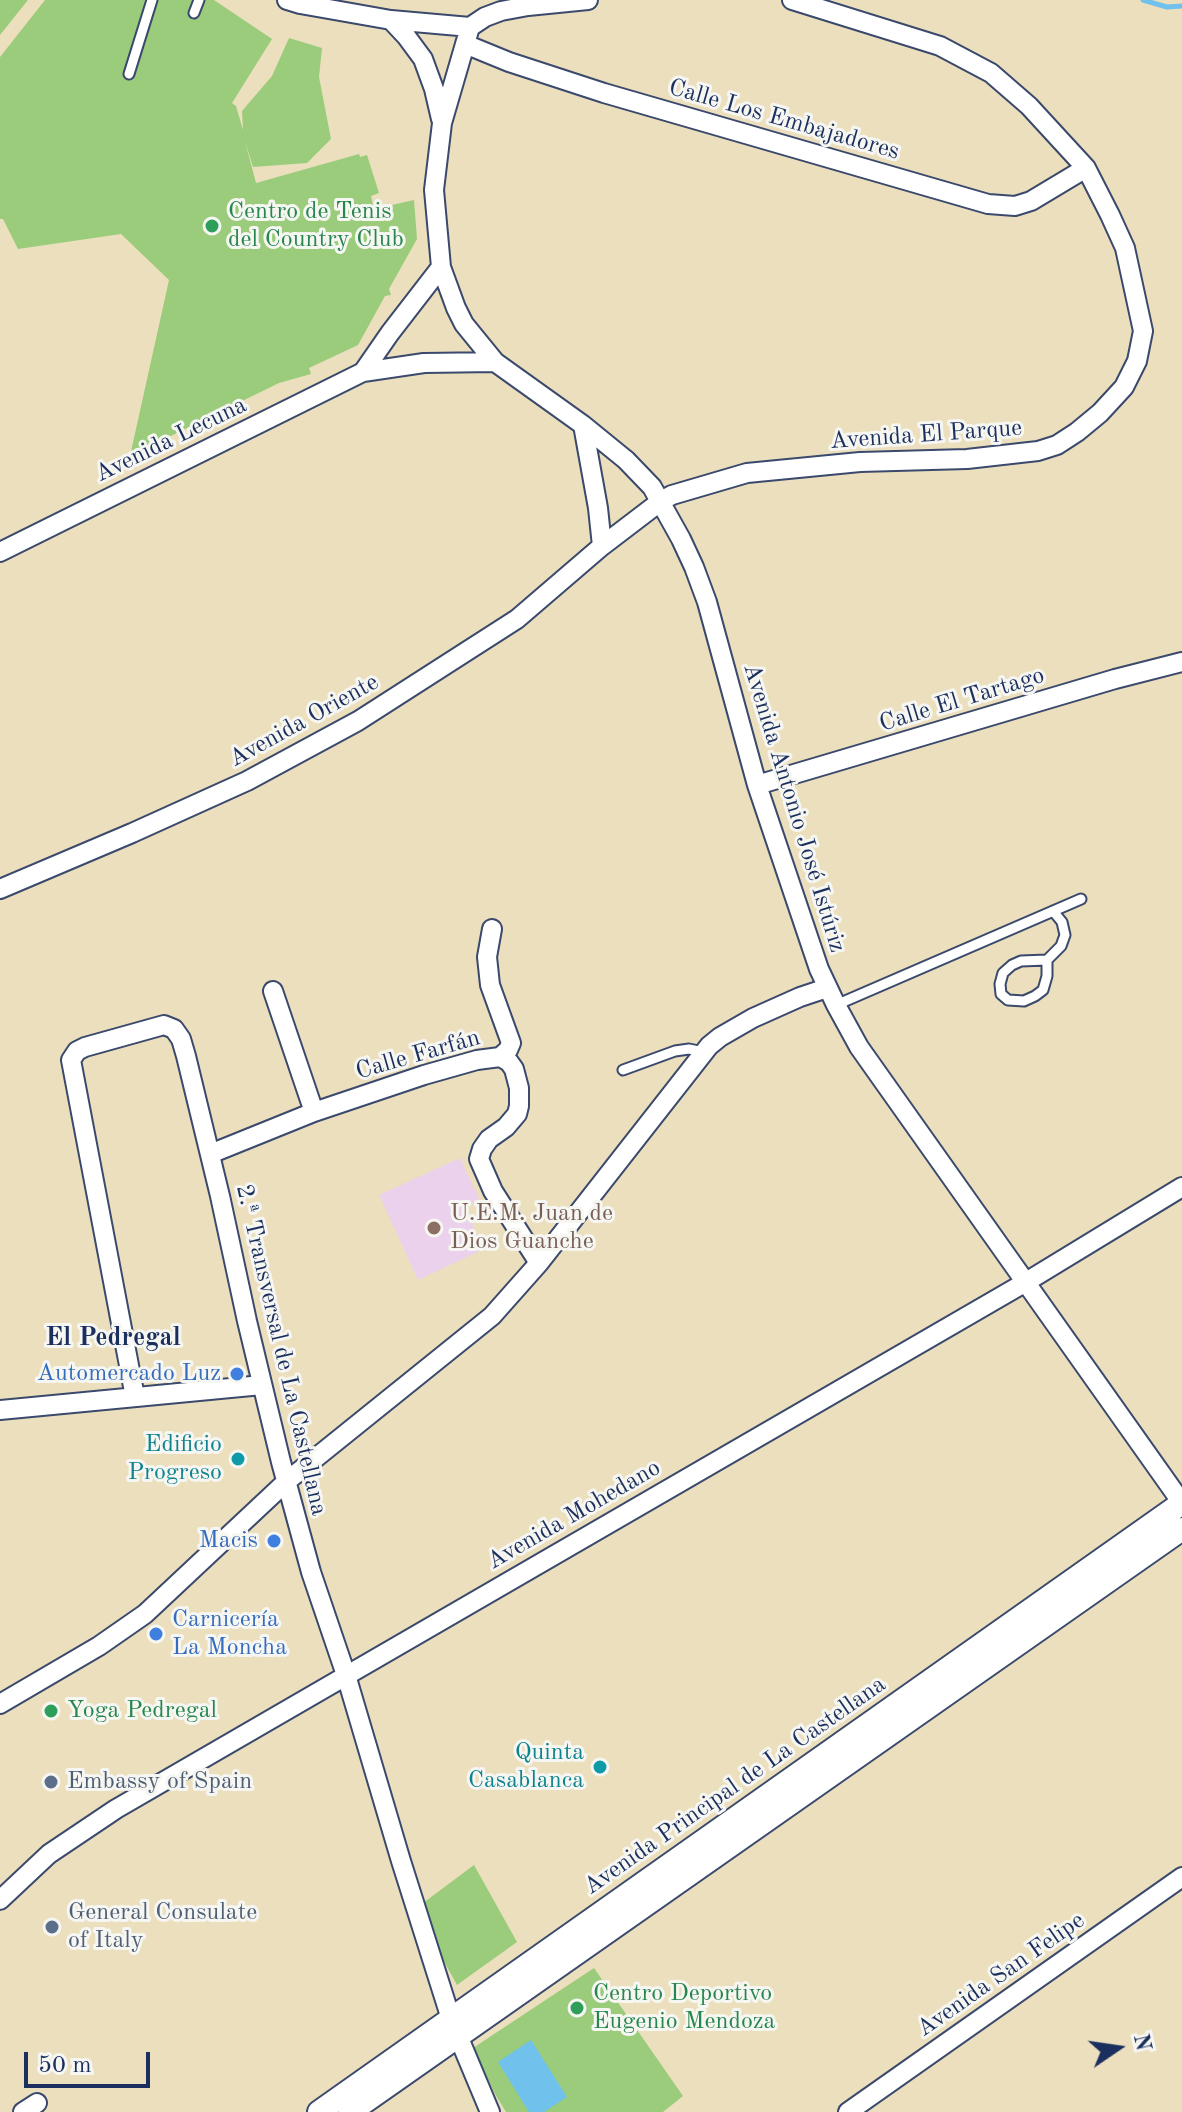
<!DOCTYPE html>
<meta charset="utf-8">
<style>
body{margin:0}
#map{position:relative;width:1182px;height:2112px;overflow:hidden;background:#ecdfbd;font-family:"Old Standard TT",serif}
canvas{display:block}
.north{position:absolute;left:1078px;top:2008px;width:80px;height:80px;-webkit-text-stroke:6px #f6f6f2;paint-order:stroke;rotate:77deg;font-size:22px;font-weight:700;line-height:32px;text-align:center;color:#1b2f5e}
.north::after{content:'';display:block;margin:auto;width:28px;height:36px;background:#1b2f5e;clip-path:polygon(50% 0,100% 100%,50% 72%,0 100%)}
.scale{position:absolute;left:24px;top:2052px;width:126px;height:36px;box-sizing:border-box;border:4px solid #1b2f5e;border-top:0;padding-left:10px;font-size:24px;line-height:28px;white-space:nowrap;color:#1b2f5e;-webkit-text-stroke:6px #f6f6f2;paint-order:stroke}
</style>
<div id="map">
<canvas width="1182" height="2112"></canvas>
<div class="north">N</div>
<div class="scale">50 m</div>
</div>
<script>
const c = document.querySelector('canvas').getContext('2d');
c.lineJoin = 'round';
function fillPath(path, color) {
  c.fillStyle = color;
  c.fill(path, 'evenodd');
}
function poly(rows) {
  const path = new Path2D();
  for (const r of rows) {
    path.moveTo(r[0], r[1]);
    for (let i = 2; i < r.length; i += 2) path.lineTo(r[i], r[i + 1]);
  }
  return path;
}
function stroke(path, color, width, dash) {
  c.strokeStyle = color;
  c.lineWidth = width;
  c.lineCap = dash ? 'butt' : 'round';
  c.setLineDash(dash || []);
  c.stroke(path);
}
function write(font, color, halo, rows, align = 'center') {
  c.font = font + ' "Old Standard TT",serif';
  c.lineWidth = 6;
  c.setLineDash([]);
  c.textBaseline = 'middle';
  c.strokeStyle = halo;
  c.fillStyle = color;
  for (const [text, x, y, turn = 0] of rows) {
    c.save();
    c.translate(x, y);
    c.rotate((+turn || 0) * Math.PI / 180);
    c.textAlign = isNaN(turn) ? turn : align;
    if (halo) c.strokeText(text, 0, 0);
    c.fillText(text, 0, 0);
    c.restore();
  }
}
const built = poly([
 [460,1158,479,1199,464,1207,484,1249,418,1280,379,1195]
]);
const green = poly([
 [0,0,28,0,0,35],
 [45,0,214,0,272,39,232,103,236,106,243,130,242,111,272,76,289,38,322,48,319,77,331,139,307,163,253,167,245,141,256,183,359,154,360,157,367,155,379,193,371,196,374,209,414,200,417,239,389,289,391,295,385,296,358,345,309,368,311,374,279,383,130,456,169,280,121,234,18,249,3,219,0,219,0,57],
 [474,1865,517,1942,457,1985,415,1909],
 [594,1968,683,2096,663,2112,506,2112,495,2094,473,2048]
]);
const water = poly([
 [531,2040,567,2097,544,2112,529,2112,498,2062]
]);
const stream = poly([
 [1143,0,1167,7,1182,6]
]);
const service = poly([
 [194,13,199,0],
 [129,74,152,0],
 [1047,960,1047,976,1043,990,1035,996,1024,1001,1008,1000,1001,994,1000,984,1003,973,1012,965,1021,961,1047,960,1061,946,1065,935,1062,922,1053,911],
 [836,1005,1081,899],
 [623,1070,675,1051,689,1049,704,1052]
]);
const minor = poly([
 [287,0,300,4,391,20,470,27],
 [391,20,406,36,423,59,434,89,441,119],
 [470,27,442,123,434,190,441,267,456,308,464,324,495,362,583,425,626,460,652,487,681,539,694,567,707,602,757,785,819,969,836,1005,859,1047,1182,1503],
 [470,27,485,17,501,11,528,6,588,0],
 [465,44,509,62,604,93,988,204,1015,206,1031,201,1086,168],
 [363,372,390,333,441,267],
 [583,425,598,508,602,546],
 [0,552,363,372,424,363,495,362],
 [757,785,1115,679,1182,662],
 [0,889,132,833,247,781,358,721,517,619,602,546,661,501,672,495,747,473,860,462,967,459,1038,451,1057,445,1077,432,1100,413,1124,387,1137,361,1143,331,1125,248,1110,215,1086,168,1029,106,991,73,940,46,792,0],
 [492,929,487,957,490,985,511,1043,508,1050,500,1057],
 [273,991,314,1112],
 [210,1154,314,1112,424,1075,477,1060,500,1057,509,1062,514,1069,519,1088,519,1106,517,1114,506,1127,489,1139,482,1149,479,1159,493,1191,539,1263],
 [135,1397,71,1060,77,1051,85,1047,164,1025,174,1029,181,1039,186,1056,220,1196,247,1321,281,1462,311,1572,346,1675,401,1861,451,2019,490,2112],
 [0,1410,262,1385],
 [0,1704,99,1646,145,1614,287,1481,492,1316,539,1263,709,1046,720,1037,753,1018,800,997,827,988],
 [0,1900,49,1854,116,1809,1026,1282,1182,1187],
 [23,2112,37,2103],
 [848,2112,1182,1877]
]);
const tertiary = poly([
 [319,2112,1182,1503],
 [350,2112,1182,1529]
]);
const markers = [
 [212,226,8,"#2e9e5b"],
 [434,1228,8,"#8d6e63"],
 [237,1374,8,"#3f7fe0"],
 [238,1459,8,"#0f9aa8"],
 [274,1541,8,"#3f7fe0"],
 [156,1634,8,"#3f7fe0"],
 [51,1711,8,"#2e9e5b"],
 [600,1767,8,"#0f9aa8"],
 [51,1782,8,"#5c6f8a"],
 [52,1927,8,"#5c6f8a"],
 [577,2008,8,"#2e9e5b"]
];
const streetNames = [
 ["Calle Los Embajadores",784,120,16],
 ["Avenida El Parque",926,435,-4],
 ["Avenida Lecuna",171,440,-26],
 ["Calle El Tartago",962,700,-17],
 ["Avenida Oriente",304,721,-29],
 ["Avenida Antonio José Istúriz",794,808,73],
 ["Calle Farfán",418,1055,-16],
 ["2.ª Transversal de La Castellana",281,1350,77],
 ["Avenida Mohedano",574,1515,-30],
 ["Avenida Principal de La Castellana",735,1786,-35],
 ["Avenida San Felipe",1001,1975,-35]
];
const leisureNames = [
 ["Centro de Tenis",228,212],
 ["del Country Club",228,240],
 ["Yoga Pedregal",67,1711],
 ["Centro Deportivo",593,1994],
 ["Eugenio Mendoza",593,2022]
];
const educationNames = [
 ["U.E.M. Juan de",450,1214],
 ["Dios Guanche",450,1242]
];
const shopNames = [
 ["Automercado Luz",221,1374],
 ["Macis",258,1541],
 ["Carnicería",172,1620,"left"],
 ["La Moncha",172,1648,"left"]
];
const cultureNames = [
 ["Edificio",222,1445],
 ["Progreso",222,1473],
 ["Quinta",584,1753],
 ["Casablanca",584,1781]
];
const serviceNames = [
 ["Embassy of Spain",67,1782],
 ["General Consulate",68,1913],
 ["of Italy",68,1941]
];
const neighbourhoodNames = [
 ["El Pedregal",113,1338]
];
fillPath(built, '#ebd1eb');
fillPath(green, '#9bcc7b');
fillPath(water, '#70c1ec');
stroke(stream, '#70c1ec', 5);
stroke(service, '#3a496c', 13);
stroke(minor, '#3a496c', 22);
stroke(tertiary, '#3a496c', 26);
stroke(service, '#fff', 9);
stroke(minor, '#fff', 18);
stroke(tertiary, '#fff', 22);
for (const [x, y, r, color] of markers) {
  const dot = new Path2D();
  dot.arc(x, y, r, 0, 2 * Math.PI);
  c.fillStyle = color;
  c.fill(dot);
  stroke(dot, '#f6f6f2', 3);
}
write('24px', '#1b2f5e', '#f6f6f2', streetNames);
write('24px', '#27864d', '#f6f6f2', leisureNames, 'left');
write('24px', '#785e54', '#f6f6f2', educationNames, 'left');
write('24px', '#366cbe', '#f6f6f2', shopNames, 'right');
write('24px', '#0d838f', '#f6f6f2', cultureNames, 'right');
write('24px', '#4e5e75', '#f6f6f2', serviceNames, 'left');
write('bold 26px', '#1b2f5e', '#f6f6f2', neighbourhoodNames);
</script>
